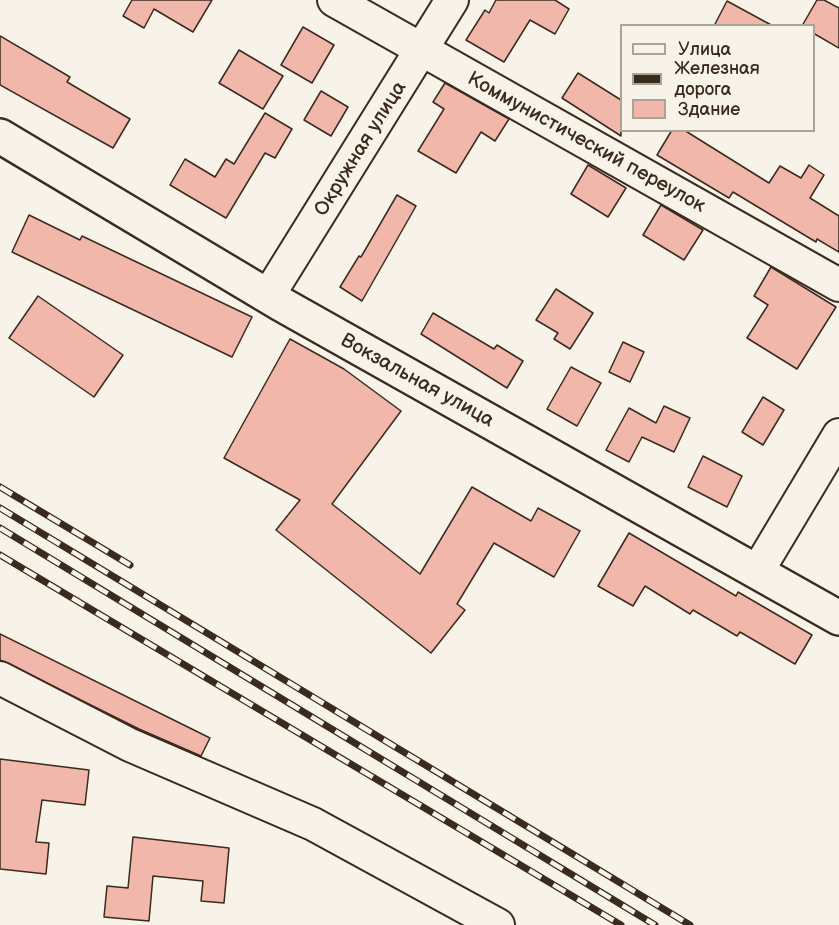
<!DOCTYPE html>
<meta charset="utf-8">
<style>
body{margin:0}
#map{position:relative;width:839px;height:925px;overflow:hidden;background:#f7f3e8;font-family:"Balsamiq Sans",sans-serif}
canvas{display:block}
.legend{position:absolute;left:620px;top:24px;width:195px;height:108px;box-sizing:border-box;background:#f7f3e8;border:2px solid #aca397;margin:0;padding:8px 10px;list-style:none;font-size:18px;color:#3b2a1e}
.legend li{display:flex;align-items:center;gap:12px;height:30px}
.legend b{width:30px;border:2px solid #aca397}
</style>
<div id="map">
<canvas width="839" height="925"></canvas>
<ul class="legend">
<li><b style="height:8px;background:#f7f3e8"></b>Улица</li>
<li><b style="height:8px;background:#3b2a1e"></b>Железная дорога</li>
<li><b style="height:16px;background:#f1b7aa"></b>Здание</li>
</ul>
</div>
<script>
const c = document.querySelector('canvas').getContext('2d');
c.lineJoin = 'round';
function fillPath(path, color) {
  c.fillStyle = color;
  c.fill(path, 'evenodd');
}
function poly(rows) {
  const path = new Path2D();
  for (const r of rows) {
    path.moveTo(r[0], r[1]);
    for (let i = 2; i < r.length; i += 2) path.lineTo(r[i], r[i + 1]);
  }
  return path;
}
function stroke(path, color, width, dash) {
  c.strokeStyle = color;
  c.lineWidth = width;
  c.lineCap = dash ? 'butt' : 'round';
  c.setLineDash(dash || []);
  c.stroke(path);
}
function write(font, color, halo, rows, align = 'center') {
  c.font = font + ' "Balsamiq Sans",sans-serif';
  c.lineWidth = 5;
  c.setLineDash([]);
  c.textBaseline = 'middle';
  c.strokeStyle = halo;
  c.fillStyle = color;
  for (const [text, x, y, turn = 0] of rows) {
    c.save();
    c.translate(x, y);
    c.rotate((+turn || 0) * Math.PI / 180);
    c.textAlign = isNaN(turn) ? turn : align;
    if (halo) c.strokeText(text, 0, 0);
    c.fillText(text, 0, 0);
    c.restore();
  }
}
const building = poly([
 [132,0,212,0,193,32,154,9,144,28,123,16,132,0],
 [496,0,555,0,569,9,555,34,530,20,504,62,466,40,485,10,489,13,496,0],
 [817,0,824,0,839,8,839,48,813,33,813,26,802,26,817,0],
 [727,1,773,26,714,26,727,1],
 [303,27,334,45,312,83,281,65,303,27],
 [0,36,70,77,67,82,130,119,113,148,0,85,0,36],
 [239,50,283,76,263,109,219,83,239,50],
 [578,73,621,100,621,136,562,98,578,73],
 [445,83,509,119,495,141,481,132,456,173,418,151,444,109,433,102,445,83],
 [321,91,348,107,331,136,304,120,321,91],
 [265,113,292,129,275,158,265,153,226,218,170,185,185,159,215,177,226,159,234,164,265,113],
 [672,130,684,130,769,183,780,166,801,178,809,165,824,175,810,198,839,216,839,252,817,239,816,242,733,192,729,198,657,155,672,130],
 [588,165,626,188,608,217,571,194,588,165],
 [397,195,416,206,362,301,340,287,359,256,361,257,397,195],
 [661,205,703,230,684,260,643,235,661,205],
 [29,215,80,240,82,236,252,317,232,357,12,252,29,215],
 [771,267,836,307,797,369,747,338,768,305,754,296,771,267],
 [556,289,593,313,570,349,554,339,558,333,536,320,556,289],
 [38,296,123,355,94,397,9,338,38,296],
 [433,313,494,349,497,345,523,361,507,388,421,334,433,313],
 [290,339,344,369,401,411,332,504,420,574,472,487,531,521,538,508,580,531,554,577,494,543,457,604,465,610,431,653,276,530,300,500,224,458,290,339],
 [623,342,644,352,630,382,609,372,623,342],
 [571,367,601,383,577,426,547,409,571,367],
 [763,397,784,410,763,445,742,432,763,397],
 [664,406,690,418,674,452,642,437,629,462,606,450,629,408,656,423,664,406],
 [703,456,742,476,727,507,688,487,703,456],
 [629,533,736,596,738,592,812,635,795,664,740,632,737,636,693,610,690,614,645,586,633,606,598,586,629,533],
 [0,634,210,738,201,756,139,729,0,660,0,634],
 [0,759,89,770,85,805,42,800,36,842,49,843,46,874,0,869,0,759],
 [133,837,229,848,224,903,201,901,203,881,153,876,149,921,104,917,107,886,128,888,133,837]
]);
const minor = poly([
 [334,0,839,285],
 [268,296,452,0],
 [757,572,839,435],
 [0,678,130,745,313,824,498,925]
]);
const major = poly([
 [0,136,281,304,839,618]
]);
const rail = poly([
 [0,487,130,565],
 [0,508,690,925],
 [0,528,655,925],
 [0,555,621,925]
]);
const streetNames = [
 ["Коммунистический переулок",586,143,29],
 ["Окружная улица",361,149,-58],
 ["Вокзальная улица",417,381,29]
];
fillPath(building, '#f1b7aa');
stroke(building, '#3b2a1e', 1.5);
stroke(minor, '#3b2a1e', 36);
stroke(major, '#3b2a1e', 38);
stroke(minor, '#f7f3e8', 32);
stroke(major, '#f7f3e8', 33);
stroke(rail, '#3b2a1e', 7);
stroke(rail, '#f7f3e8', 4.5, [14]);
write('20px', '#3b2a1e', '#f7f3e8', streetNames);
</script>
